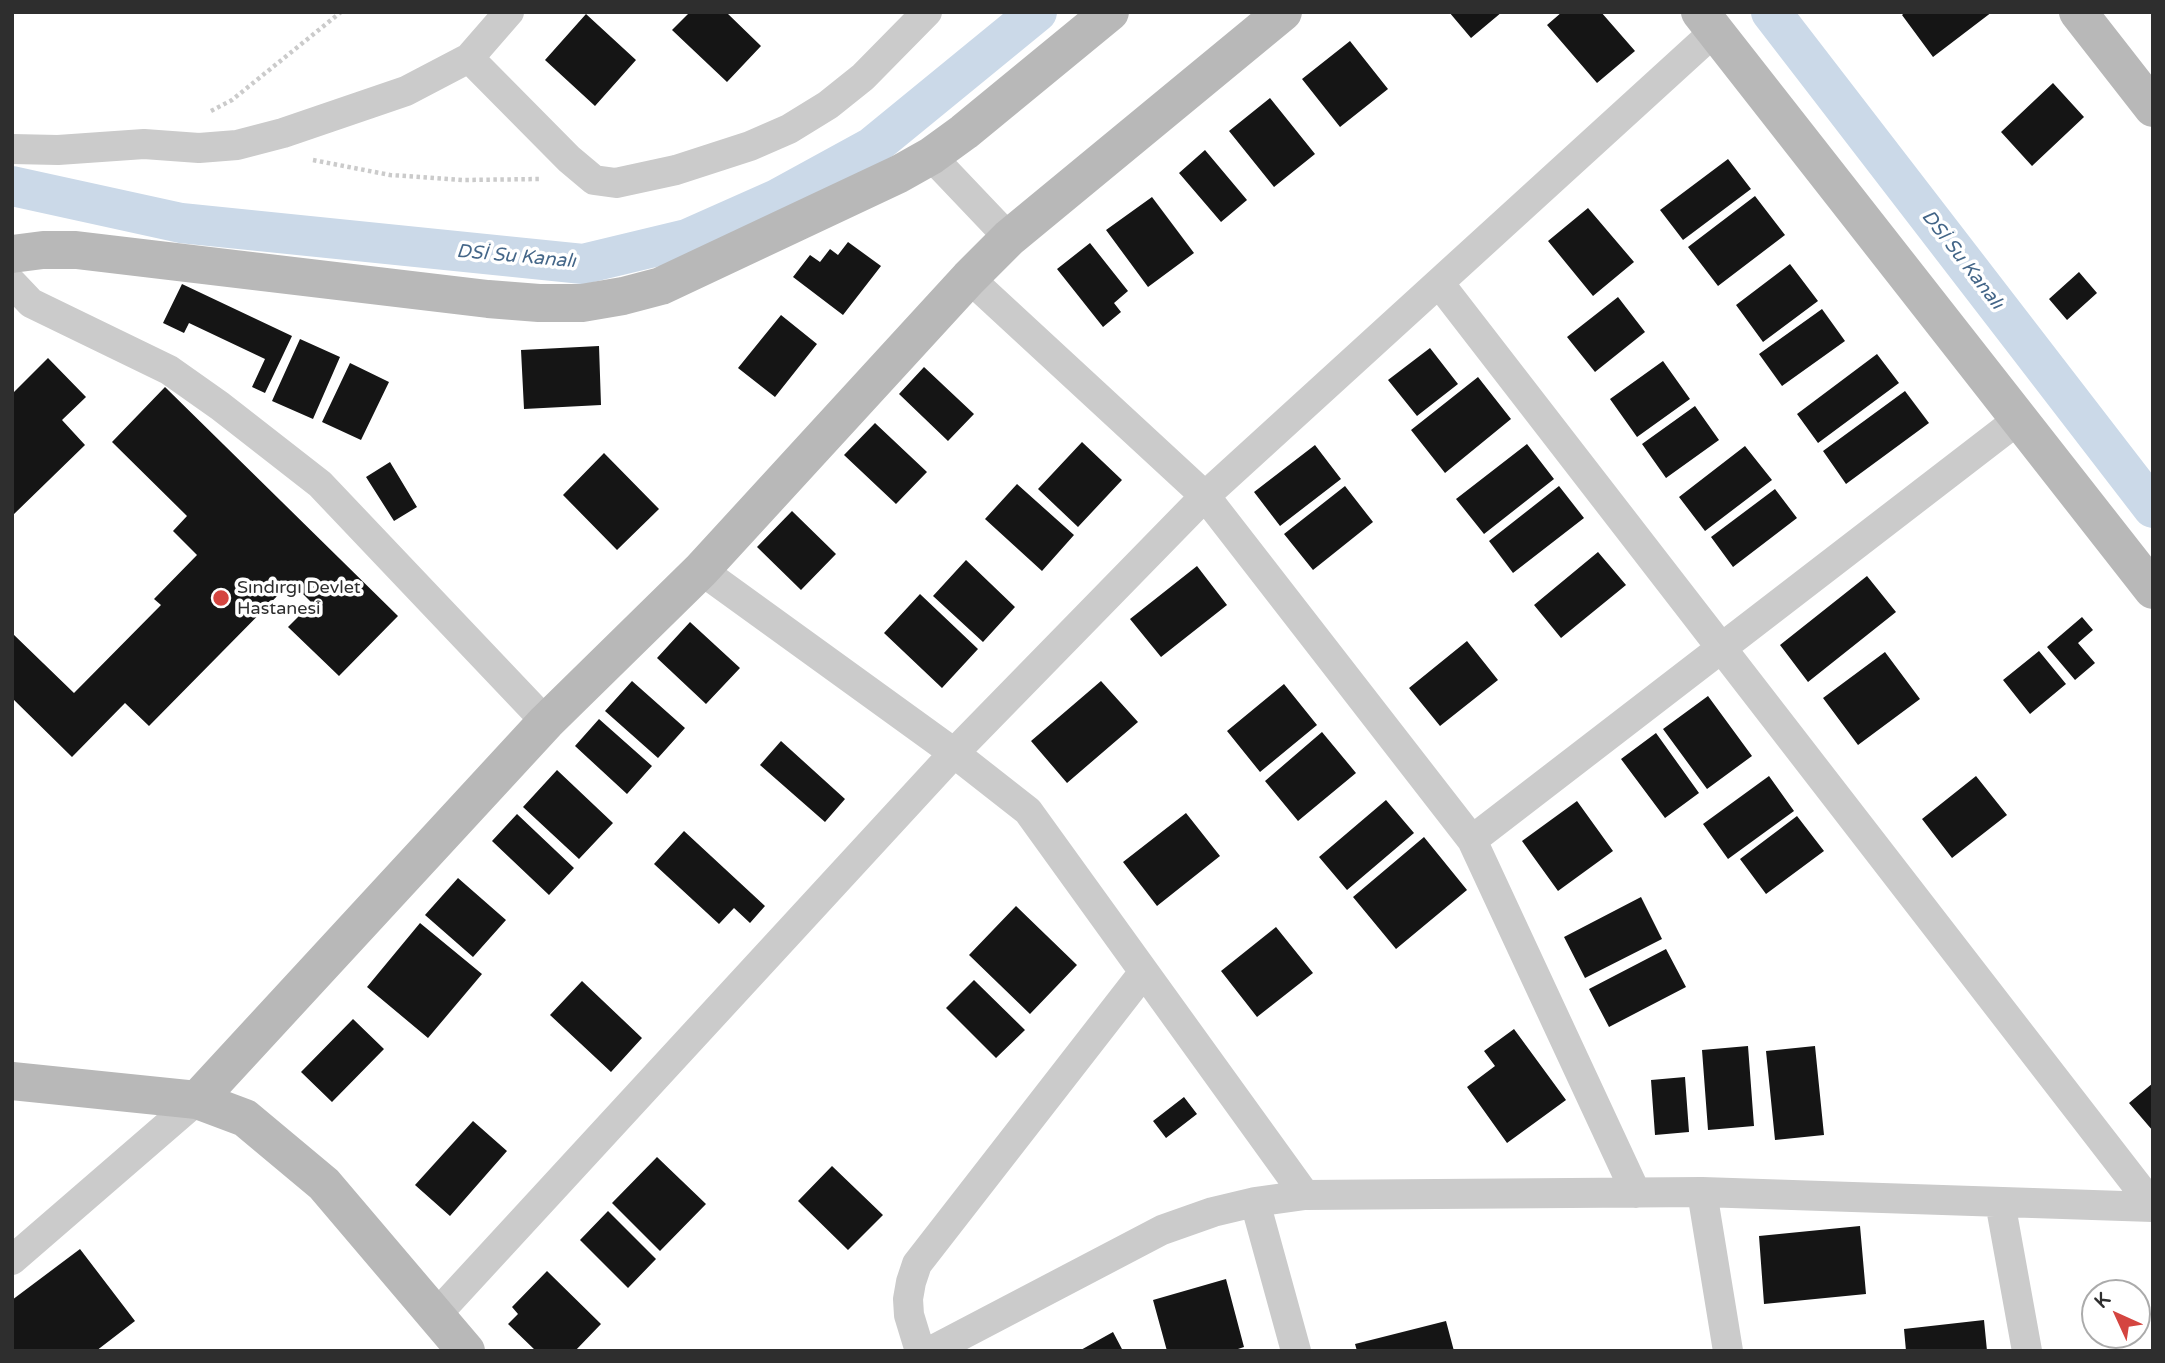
<!DOCTYPE html>
<meta charset="utf-8">
<style>
body{margin:0}
#map{position:relative;width:2165px;height:1363px;overflow:hidden;background:#fff;font-family:"Varela Round",sans-serif}
canvas{display:block}
.frame{position:absolute;inset:0;border:14px solid #2e2e2e;pointer-events:none}
.north{position:absolute;left:2081px;top:1279px;width:70px;height:70px;box-sizing:border-box;background:#fff;border:2px solid #ababab;border-radius:50%;rotate:315deg;font-size:19px;font-weight:700;line-height:28px;text-align:center;color:#2e2e2e}
.north::after{content:'';display:block;margin:auto;width:24px;height:32px;background:#d44540;clip-path:polygon(50% 0,100% 100%,50% 72%,0 100%)}
</style>
<div id="map">
<canvas width="2165" height="1363"></canvas>
<div class="frame"></div>
<div class="north">K</div>
</div>
<script>
const c = document.querySelector('canvas').getContext('2d');
c.lineJoin = 'round';
function poly(rows) {
  const path = new Path2D();
  for (const r of rows) {
    path.moveTo(r[0], r[1]);
    for (let i = 2; i < r.length; i += 2) path.lineTo(r[i], r[i + 1]);
  }
  return path;
}
function stroke(path, color, width, dash) {
  c.strokeStyle = color;
  c.lineWidth = width;
  c.lineCap = dash ? 'butt' : 'round';
  c.setLineDash(dash || []);
  c.stroke(path);
}
function fillPath(path, color) {
  c.fillStyle = color;
  c.fill(path, 'evenodd');
}
function write(font, color, halo, rows, align = 'center') {
  c.font = font + ' "Varela Round",sans-serif';
  c.lineWidth = 7;
  c.setLineDash([]);
  c.textBaseline = 'middle';
  c.strokeStyle = halo;
  c.fillStyle = color;
  for (const [text, x, y, turn = 0] of rows) {
    c.save();
    c.translate(x, y);
    c.rotate((+turn || 0) * Math.PI / 180);
    c.textAlign = isNaN(turn) ? turn : align;
    if (halo) c.strokeText(text, 0, 0);
    c.fillText(text, 0, 0);
    c.restore();
  }
}
const canal = poly([
 [1771,12,2153,508],
 [12,186,181,223,583,264,687,239,777,199,872,147,1037,12]
]);
const building = poly([
 [690,12,726,12,761,46,727,82,672,30],
 [1449,12,1502,12,1471,38],
 [1562,12,1601,12,1635,51,1597,83,1547,25],
 [1905,12,1992,12,1933,57,1902,15],
 [586,14,636,60,595,106,545,60],
 [1350,41,1388,89,1340,127,1302,79],
 [2053,83,2084,117,2032,166,2001,132],
 [1270,98,1315,154,1274,187,1229,131],
 [1205,150,1247,200,1221,222,1179,173],
 [1728,159,1751,189,1683,240,1660,210],
 [1755,196,1785,235,1718,286,1688,247],
 [1152,197,1194,253,1148,287,1106,230],
 [1588,208,1634,262,1593,296,1548,241],
 [848,242,881,266,843,315,793,277,810,255,820,262,830,249,838,255],
 [1090,243,1128,291,1114,303,1121,312,1103,327,1057,269],
 [1790,264,1818,301,1763,342,1736,305],
 [2079,272,2097,293,2067,320,2049,299],
 [182,284,292,336,265,393,252,387,265,359,189,323,184,333,163,323],
 [1618,297,1645,332,1595,372,1567,337],
 [1822,309,1845,341,1782,386,1759,354],
 [781,315,817,344,775,397,738,368],
 [300,339,340,357,313,419,272,401],
 [599,346,601,405,524,409,521,350],
 [1430,348,1458,384,1417,416,1388,380],
 [1877,354,1899,383,1818,443,1797,414],
 [48,358,86,397,62,420,85,445,12,516,12,394],
 [1663,361,1690,399,1637,437,1610,399],
 [350,363,389,382,361,440,322,422],
 [924,367,974,414,948,441,899,394],
 [1478,377,1511,419,1445,473,1411,430],
 [165,387,398,616,339,676,288,627,312,603,291,582,149,726,125,703,72,757,12,698,12,633,74,693,161,605,154,599,197,555,173,531,187,516,112,442],
 [1905,391,1929,423,1846,484,1823,451],
 [1695,406,1719,440,1666,478,1642,444],
 [875,423,927,472,896,504,844,455],
 [1082,442,1122,480,1078,527,1038,489],
 [1527,444,1554,479,1484,534,1456,499],
 [1315,445,1341,479,1280,526,1254,492],
 [1745,446,1772,480,1705,531,1679,497],
 [604,453,659,509,617,550,563,495],
 [390,462,417,507,394,521,366,477],
 [1017,484,1074,535,1042,571,985,519],
 [1345,486,1373,522,1313,570,1284,534],
 [1559,486,1584,518,1513,573,1489,541],
 [1775,489,1797,518,1733,567,1711,537],
 [792,511,836,554,801,590,757,547],
 [1598,552,1626,585,1561,638,1534,605],
 [966,560,1015,607,983,642,933,596],
 [1197,566,1227,605,1161,657,1130,619],
 [1867,576,1896,612,1808,682,1780,645],
 [920,594,978,649,942,688,884,633],
 [2082,617,2093,630,2078,643,2095,663,2075,680,2047,647],
 [690,622,740,668,706,704,657,658],
 [1467,641,1498,680,1440,726,1409,688],
 [2039,651,2066,684,2030,714,2003,680],
 [1885,652,1920,699,1858,745,1823,698],
 [632,681,685,728,658,758,605,711],
 [1101,681,1138,722,1067,783,1031,741],
 [1284,684,1317,725,1260,772,1227,731],
 [1708,696,1752,756,1707,789,1663,729],
 [599,719,652,766,627,794,575,746],
 [1322,732,1356,773,1298,821,1265,781],
 [1656,733,1699,793,1665,818,1621,759],
 [781,741,845,799,825,822,760,765],
 [557,770,613,823,579,859,523,807],
 [1769,776,1794,811,1728,859,1703,824],
 [1976,776,2007,815,1952,858,1922,819],
 [1386,800,1414,833,1347,890,1319,857],
 [1577,801,1613,851,1558,891,1522,841],
 [1186,813,1220,856,1157,906,1123,862],
 [517,814,574,868,549,895,492,841],
 [1797,816,1824,851,1766,894,1740,859],
 [684,831,765,906,750,923,734,908,719,924,654,864],
 [1424,837,1467,890,1396,949,1353,897],
 [458,878,506,920,473,957,425,915],
 [1641,897,1662,939,1585,978,1564,937],
 [1016,906,1077,965,1030,1014,969,955],
 [420,923,482,974,428,1038,367,987],
 [1276,927,1313,973,1257,1017,1221,971],
 [1666,949,1686,987,1609,1027,1589,989],
 [974,980,1025,1030,996,1058,946,1008],
 [582,981,642,1038,611,1072,550,1015],
 [353,1019,384,1049,332,1102,301,1072],
 [1514,1029,1566,1100,1507,1143,1467,1087,1495,1066,1484,1051],
 [1748,1046,1754,1126,1708,1130,1702,1050],
 [1815,1046,1824,1135,1775,1140,1766,1051],
 [1685,1077,1689,1132,1655,1135,1651,1080],
 [2153,1083,2153,1131,2129,1103],
 [1184,1097,1197,1114,1166,1138,1153,1121],
 [473,1121,507,1151,450,1216,415,1185],
 [657,1157,706,1204,660,1251,612,1203],
 [832,1166,883,1215,848,1250,798,1201],
 [608,1211,656,1259,628,1288,580,1240],
 [1860,1226,1866,1294,1764,1304,1759,1236],
 [80,1249,135,1321,96,1351,12,1351,12,1300],
 [547,1271,601,1324,575,1351,536,1351,508,1324,518,1314,512,1307],
 [1226,1279,1244,1347,1232,1351,1167,1351,1153,1300],
 [1984,1320,1987,1351,1906,1351,1904,1329],
 [1446,1321,1454,1351,1357,1351,1355,1344],
 [1113,1332,1123,1351,1079,1351]
]);
const path = poly([
 [211,111,232,100,341,12],
 [313,160,390,175,463,180,540,179]
]);
const street = poly([
 [469,58,569,159,594,180,616,183,676,170,750,146,789,129,828,105,863,77,927,12],
 [12,149,58,150,144,144,199,148,237,145,283,133,406,91,469,58,509,12],
 [931,156,1009,238],
 [969,278,1205,496,1472,840,1636,1193],
 [12,283,31,303,169,370,220,406,320,484,546,722],
 [1439,283,2153,1206],
 [701,570,954,753,1028,811,1305,1195],
 [1472,840,2019,419],
 [1702,1192,1728,1351],
 [1255,1202,1296,1351],
 [2000,1202,2027,1351],
 [12,1260,197,1100],
 [436,1315,954,753,1205,496,1716,30],
 [920,1351,909,1315,908,1299,911,1282,917,1264,1144,972],
 [931,1351,1162,1230,1213,1212,1255,1202,1305,1195,1702,1192,2153,1207]
]);
const secondary = poly([
 [1700,12,2153,590],
 [2078,12,2153,108],
 [12,254,43,250,76,250,488,299,539,303,582,303,623,296,661,286,899,174,931,156,964,132,1110,12],
 [12,1081,197,1100,245,1118,324,1184,466,1351],
 [197,1100,546,722,701,570,969,278,1009,238,1283,12]
]);
const markers = [
 [221,598,9,"#d44540"]
];
const poiNames = [
 ["Sındırgı Devlet",237,588],
 ["Hastanesi",237,609]
];
const waterNames = [
 ["DSİ Su Kanalı",516,257,5],
 ["DSİ Su Kanalı",1962,260,52]
];
stroke(canal, '#cbd9e8', 40);
fillPath(building, '#151515');
stroke(path, '#cbcbcb', 4.5, [3.5, 3.5]);
stroke(street, '#cbcbcb', 30);
stroke(secondary, '#b8b8b8', 38);
for (const [x, y, r, color] of markers) {
  const dot = new Path2D();
  dot.arc(x, y, r, 0, 2 * Math.PI);
  c.fillStyle = color;
  c.fill(dot);
  stroke(dot, '#fff', 2.5);
}
write('18px', '#2e2e2e', '#fff', poiNames, 'left');
write('italic 19px', '#468', '#fff', waterNames);
</script>
